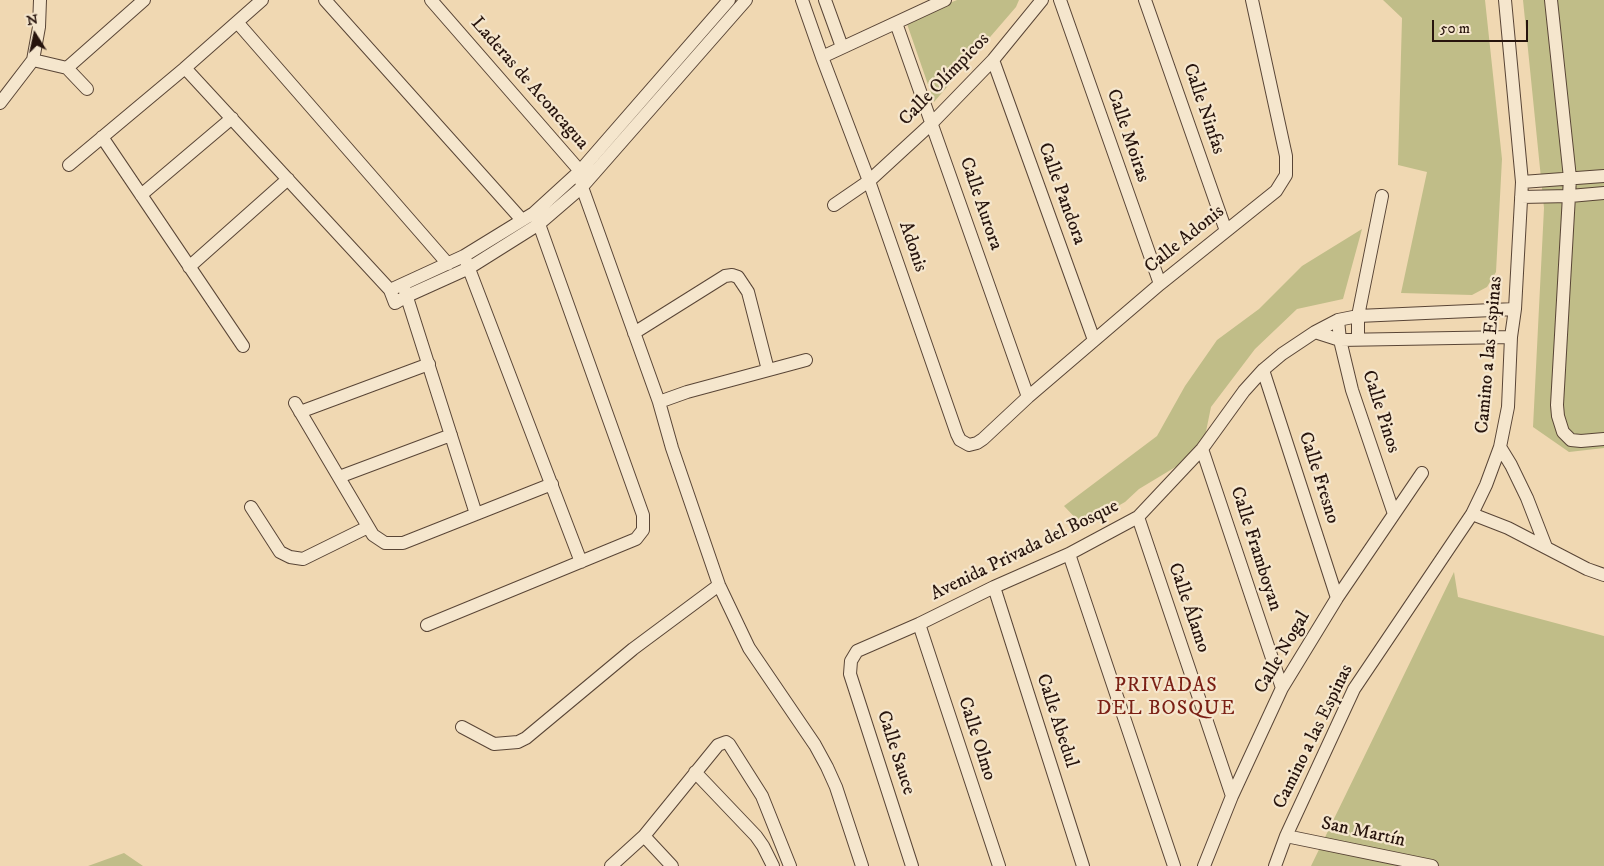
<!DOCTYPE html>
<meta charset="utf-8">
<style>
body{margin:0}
#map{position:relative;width:1604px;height:866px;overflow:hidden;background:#f0d8b2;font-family:"IM FELL DW Pica",serif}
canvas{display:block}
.north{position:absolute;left:10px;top:10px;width:50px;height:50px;-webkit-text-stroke:4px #f5e6cd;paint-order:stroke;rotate:350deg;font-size:14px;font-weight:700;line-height:20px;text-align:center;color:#27140d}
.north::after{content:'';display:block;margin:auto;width:18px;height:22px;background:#27140d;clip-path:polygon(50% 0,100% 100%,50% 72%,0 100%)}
.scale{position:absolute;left:1432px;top:20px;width:96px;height:22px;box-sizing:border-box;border:2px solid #27140d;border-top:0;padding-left:6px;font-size:15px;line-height:18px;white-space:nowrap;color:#27140d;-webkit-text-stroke:4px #f5e6cd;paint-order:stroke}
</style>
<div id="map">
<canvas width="1604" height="866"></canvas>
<div class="north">N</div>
<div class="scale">50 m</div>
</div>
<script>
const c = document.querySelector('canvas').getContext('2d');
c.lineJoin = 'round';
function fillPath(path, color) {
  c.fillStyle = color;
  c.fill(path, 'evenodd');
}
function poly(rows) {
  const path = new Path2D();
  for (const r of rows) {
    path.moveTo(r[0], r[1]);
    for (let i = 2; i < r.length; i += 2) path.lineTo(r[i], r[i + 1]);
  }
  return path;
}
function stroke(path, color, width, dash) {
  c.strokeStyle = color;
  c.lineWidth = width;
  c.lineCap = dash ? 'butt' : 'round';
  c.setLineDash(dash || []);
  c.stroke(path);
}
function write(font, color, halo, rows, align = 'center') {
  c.font = font + ' "IM FELL DW Pica",serif';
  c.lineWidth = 4.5;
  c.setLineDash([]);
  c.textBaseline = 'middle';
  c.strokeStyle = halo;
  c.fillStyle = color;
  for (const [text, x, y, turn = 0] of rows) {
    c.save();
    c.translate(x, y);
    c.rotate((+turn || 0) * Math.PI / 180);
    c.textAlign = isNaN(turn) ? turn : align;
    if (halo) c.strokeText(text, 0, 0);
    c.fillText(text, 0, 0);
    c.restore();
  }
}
const green = poly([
 [957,0,1019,0,1016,7,934,102,906,21],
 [1383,0,1485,0,1502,159,1496,272,1487,287,1472,295,1401,293,1427,172,1398,165,1402,18],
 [1523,0,1604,0,1604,448,1569,452,1533,427,1544,208],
 [1362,229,1343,299,1297,309,1255,349,1211,407,1202,451,1139,489,1125,502,1083,526,1064,506,1157,436,1185,386,1217,340,1259,309,1302,266],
 [1454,572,1458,597,1604,636,1604,866,1311,866],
 [124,853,143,866,88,866]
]);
const minor = poly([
 [325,0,522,220],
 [431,0,580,171,582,187,659,402,672,448,719,585,749,648,815,745,827,767,836,787,862,866],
 [802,0,822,57,869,181,957,434,960,440,969,445,977,443,983,439,1028,397,1160,284,1276,191,1286,175,1286,156,1252,0],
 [825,0,842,47],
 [1060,0,1160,284],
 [1145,0,1226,231],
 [1551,0,1570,178,1557,405,1558,416,1563,432,1571,440,1581,441,1604,439],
 [237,22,448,264],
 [896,23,1028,397],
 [822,57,945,0],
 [33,60,67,68,87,89],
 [993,60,1094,340],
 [67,68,144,0],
 [185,68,390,290,395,303,407,296,469,268,539,224,582,187,746,0],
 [0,103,33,60,39,27,40,0],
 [102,137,243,346],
 [69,165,185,68,262,0],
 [1522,182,1604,176],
 [141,195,232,118],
 [1521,197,1570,196,1604,193],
 [834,205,869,181,931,124,993,60,1042,0],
 [466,261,581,562],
 [189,267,288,179],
 [404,288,476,514],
 [390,290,464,256,534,213,580,171,729,0],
 [1338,320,1340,340,1352,390,1394,514],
 [1315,332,1340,340,1511,337],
 [634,333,725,276,732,275,738,277,748,292,768,370],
 [1358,339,1358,316,1382,196],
 [1263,370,1337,598],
 [659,402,687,392,806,360],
 [295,403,373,535,385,543,403,543,552,484],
 [300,412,429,364],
 [1500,447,1511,465,1527,498,1546,547],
 [1202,449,1282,688],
 [339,477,451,435],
 [251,507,280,552,290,557,303,559,368,527],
 [1472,514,1508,528,1587,569,1604,575],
 [1138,517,1232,796],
 [1069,554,1174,866],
 [994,587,1083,866],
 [919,624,999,866],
 [427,625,636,539,643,530,643,515,539,224,534,213],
 [462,727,494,744,518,742,526,738,633,649,719,585],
 [695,772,756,836,763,846,773,866],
 [644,836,672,866],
 [1286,836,1432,866],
 [611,866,644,836,718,745,726,742,729,744,762,796,790,866],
 [912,866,850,674,851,661,857,651,919,624,994,587,1069,554,1138,517,1202,449,1244,391,1263,370,1282,354,1315,332,1338,320,1358,316,1515,309],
 [1204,866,1232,796,1282,688,1337,598,1422,473],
 [1275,866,1286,836,1354,689,1472,514,1486,485,1500,447,1508,407,1511,337,1515,309,1522,182,1505,0]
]);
const streetNames = [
 ["Calle Olímpicos",945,80,-46],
 ["Laderas de Aconcagua",529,84,49],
 ["Calle Ninfas",1203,109,71],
 ["Calle Moiras",1127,136,71],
 ["Calle Pandora",1061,194,70],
 ["Calle Aurora",980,204,71],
 ["Calle Adonis",1185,240,-39],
 ["Adonis",912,247,71],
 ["Camino a las Espinas",1490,355,-85],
 ["Calle Pinos",1380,412,72],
 ["Calle Fresno",1318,478,72],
 ["Calle Framboyan",1255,549,72],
 ["Avenida Privada del Bosque",1025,551,-26],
 ["Calle Álamo",1188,608,71],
 ["Calle Nogal",1283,653,-60],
 ["Calle Abedul",1056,721,72],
 ["Camino a las Espinas",1314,737,-64],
 ["Calle Olmo",976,739,72],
 ["Calle Sauce",895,753,72],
 ["San Martín",1363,833,12]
];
const neighbourhoodNames = [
 ["PRIVADAS",1166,687],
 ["DEL BOSQUE",1166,710]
];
fillPath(green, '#c0bd88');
stroke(minor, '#594536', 14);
stroke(minor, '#f5e6cd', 12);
write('19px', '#27140d', '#f5e6cd', streetNames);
c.letterSpacing = '1px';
write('20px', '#7a1f14', '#f5e6cd', neighbourhoodNames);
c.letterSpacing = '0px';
</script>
